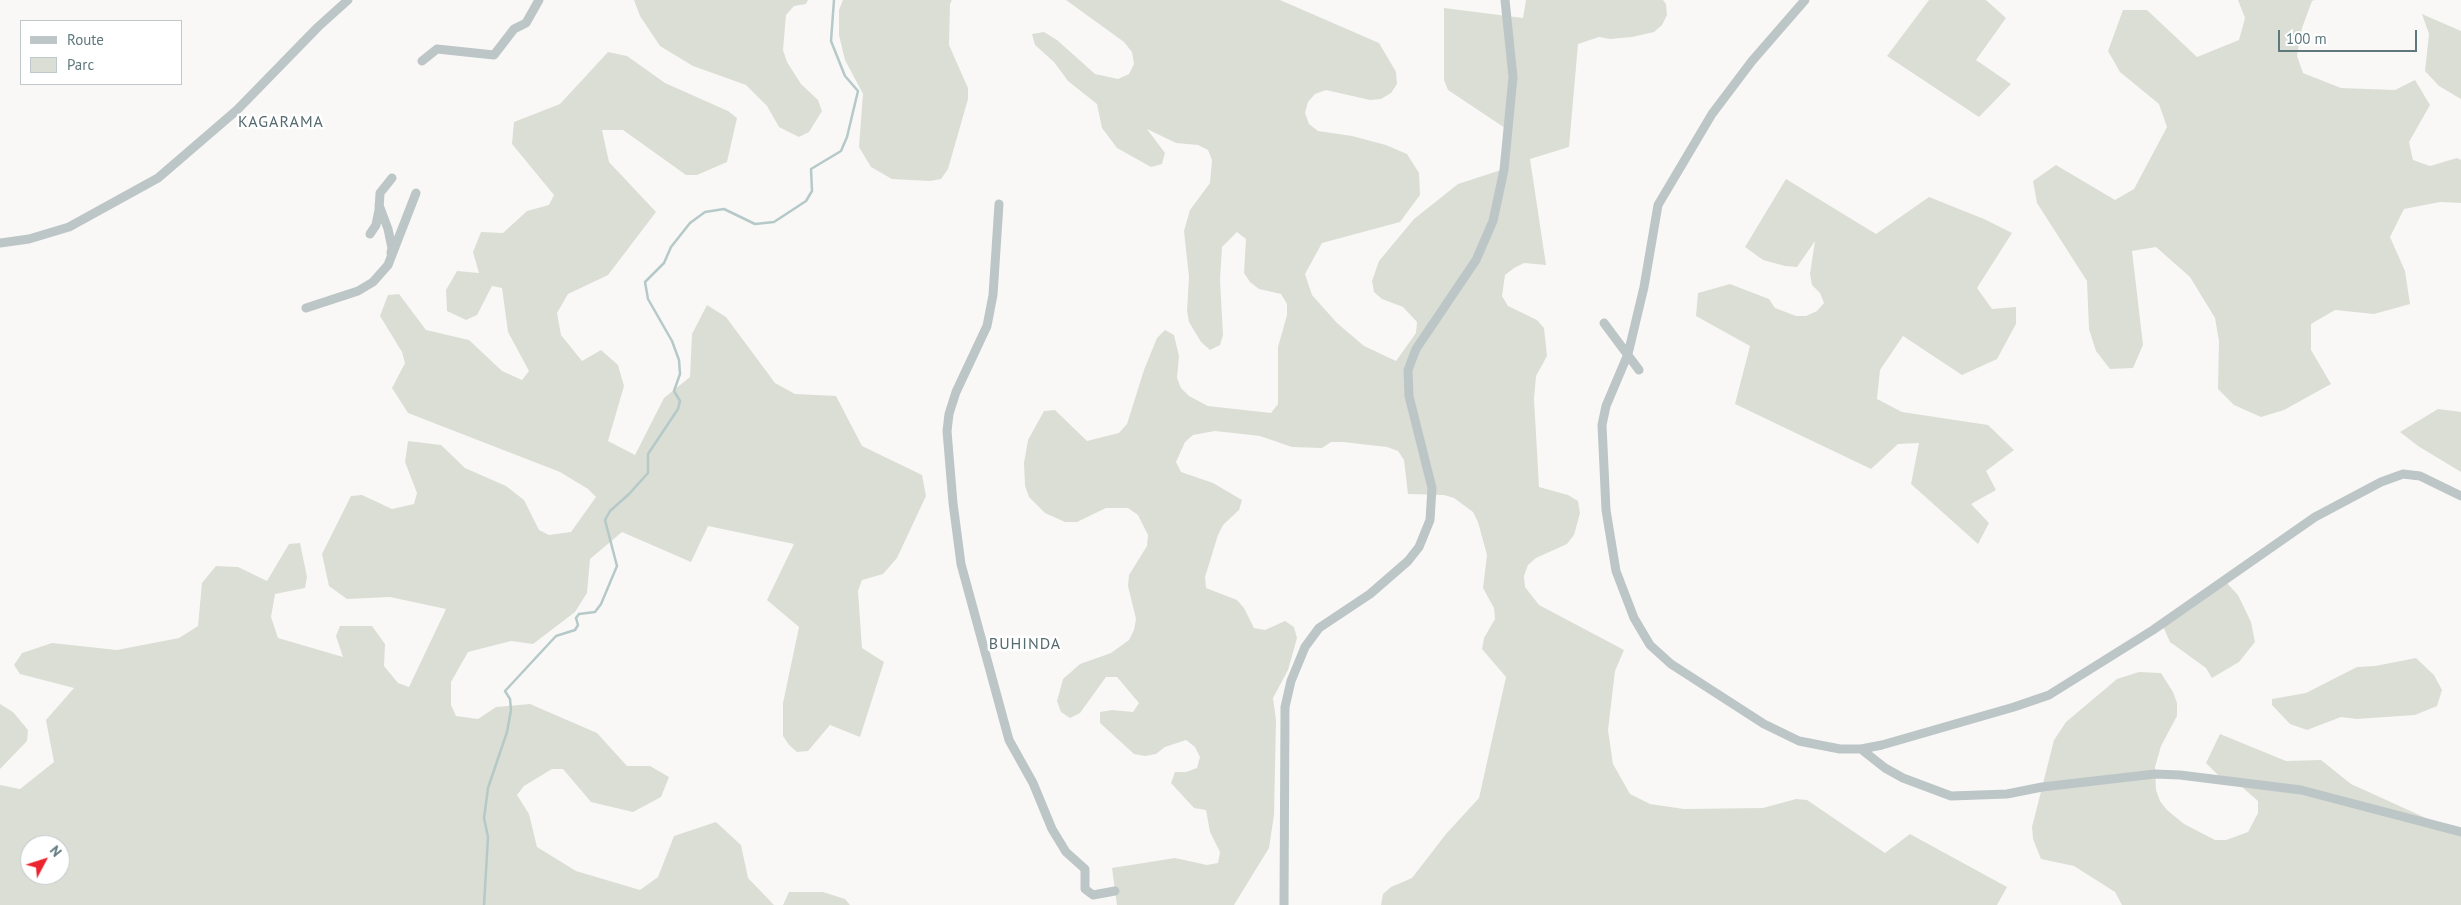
<!DOCTYPE html>
<style>
body{margin:0}
#map{position:relative;width:2461px;height:905px;overflow:hidden;background:#f9f8f7;font-family:"PT Sans",sans-serif}
canvas{display:block}
.legend{position:absolute;left:20px;top:20px;width:162px;height:65px;box-sizing:border-box;background:#fff;border:1px solid #bfc9cb;margin:0;padding:6px 9px;list-style:none;font-size:15px;color:#5e787d}
.legend li{display:flex;align-items:center;gap:10px;height:25px}
.legend b{width:25px;border:1px solid #bfc9cb}
.north{position:absolute;left:20px;top:835px;width:50px;height:50px;box-sizing:border-box;background:#fff;border:1px solid #bfc9cb;border-radius:50%;rotate:50deg;font-size:14px;font-weight:700;line-height:20px;text-align:center;color:#5e787d}
.north::after{content:'';display:block;margin:auto;width:18px;height:22px;background:#ec2430;clip-path:polygon(50% 0,100% 100%,50% 72%,0 100%)}
.scale{position:absolute;left:2278px;top:30px;width:139px;height:22px;box-sizing:border-box;border:2px solid #5e787d;border-top:0;padding-left:6px;font-size:15px;line-height:18px;white-space:nowrap;color:#5e787d;-webkit-text-stroke:4px #fff;paint-order:stroke}
</style>
<div id="map">
<canvas width="2461" height="905"></canvas>
<ul class="legend">
<li><b style="height:6px;background:#bdc6c7"></b>Route</li>
<li><b style="height:14px;background:#dbded5"></b>Parc</li>
</ul>
<div class="north">N</div>
<div class="scale">100 m</div>
</div>
<script>
const c = document.querySelector('canvas').getContext('2d');
c.lineJoin = 'round';
function fillPath(path, color) {
  c.fillStyle = color;
  c.fill(path, 'evenodd');
}
function poly(rows) {
  const path = new Path2D();
  for (const r of rows) {
    path.moveTo(r[0], r[1]);
    for (let i = 2; i < r.length; i += 2) path.lineTo(r[i], r[i + 1]);
  }
  return path;
}
function stroke(path, color, width, dash) {
  c.strokeStyle = color;
  c.lineWidth = width;
  c.lineCap = dash ? 'butt' : 'round';
  c.setLineDash(dash || []);
  c.stroke(path);
}
function write(font, color, halo, rows, align = 'center') {
  c.font = font + ' "PT Sans",sans-serif';
  c.lineWidth = 5;
  c.setLineDash([]);
  c.textBaseline = 'middle';
  c.strokeStyle = halo;
  c.fillStyle = color;
  for (const [text, x, y, turn = 0] of rows) {
    c.save();
    c.translate(x, y);
    c.rotate((+turn || 0) * Math.PI / 180);
    c.textAlign = isNaN(turn) ? turn : align;
    if (halo) c.strokeText(text, 0, 0);
    c.fillText(text, 0, 0);
    c.restore();
  }
}
const green = poly([
 [634,0,808,0,806,4,794,6,786,15,783,50,787,62,801,84,818,100,822,111,809,132,799,137,779,127,767,106,746,85,693,66,660,46,640,16],
 [843,0,952,0,950,4,949,45,968,88,968,99,948,169,941,179,930,181,892,179,871,167,859,147,863,94,845,60,839,35,839,10],
 [1066,0,1280,0,1379,43,1396,72,1397,84,1391,93,1381,99,1370,100,1326,90,1315,94,1308,102,1305,113,1309,124,1318,131,1352,136,1386,145,1407,154,1419,173,1420,195,1400,222,1322,243,1305,274,1312,295,1337,323,1364,346,1396,361,1416,333,1417,322,1403,307,1382,299,1374,292,1372,281,1379,261,1414,219,1458,184,1504,169,1508,130,1448,90,1444,80,1444,8,1523,18,1526,0,1663,0,1666,4,1667,15,1662,25,1654,32,1632,37,1610,39,1599,37,1578,44,1569,147,1530,159,1546,265,1524,263,1514,268,1505,275,1502,296,1508,306,1537,320,1544,328,1547,356,1536,376,1534,399,1539,487,1568,495,1578,501,1580,513,1574,535,1567,544,1536,558,1528,565,1524,576,1525,587,1539,605,1624,650,1615,671,1608,730,1613,764,1630,794,1650,804,1684,809,1763,808,1796,799,1807,800,1885,853,1910,834,2007,887,1997,905,1381,905,1383,894,1391,887,1412,878,1446,834,1479,798,1506,677,1482,649,1484,638,1495,619,1494,608,1483,588,1487,555,1478,522,1473,512,1454,498,1444,495,1408,494,1404,460,1398,451,1387,447,1343,442,1331,442,1322,448,1292,447,1260,436,1215,431,1193,435,1185,442,1176,462,1181,472,1213,483,1242,500,1239,510,1223,525,1218,535,1205,577,1206,588,1237,600,1244,608,1254,628,1265,630,1285,621,1294,627,1297,638,1288,670,1273,698,1276,720,1274,815,1269,848,1234,905,1117,905,1112,868,1175,858,1207,865,1218,863,1220,852,1210,832,1206,810,1194,808,1171,783,1175,772,1186,772,1197,768,1200,757,1195,747,1186,740,1165,747,1156,754,1145,756,1134,754,1100,723,1100,712,1112,710,1133,712,1139,703,1117,677,1106,677,1080,713,1070,718,1061,712,1057,701,1063,679,1080,664,1111,653,1129,640,1134,630,1136,619,1128,586,1129,575,1147,546,1148,535,1138,515,1128,508,1106,508,1077,522,1065,522,1045,513,1029,497,1025,486,1024,463,1028,440,1044,411,1055,410,1087,441,1119,433,1127,424,1144,370,1157,338,1165,330,1174,335,1179,356,1177,378,1181,388,1189,396,1208,406,1271,413,1278,404,1278,347,1287,315,1287,304,1281,294,1259,289,1250,282,1244,273,1246,239,1237,232,1222,247,1220,280,1223,335,1220,345,1210,350,1201,342,1189,322,1187,311,1189,277,1184,231,1190,210,1210,183,1212,160,1208,150,1198,145,1176,143,1147,129,1165,153,1162,164,1151,167,1117,148,1102,128,1097,104,1068,81,1054,62,1035,45,1032,34,1044,32,1057,40,1095,74,1118,79,1129,74,1134,64,1132,52,1124,42],
 [1929,0,1986,0,2006,18,1976,60,2011,84,1979,117,1887,56],
 [2238,0,2315,0,2312,1,2302,28,2297,56,2303,73,2341,88,2395,90,2415,80,2430,105,2409,142,2413,160,2430,166,2457,158,2461,160,2461,203,2440,202,2404,209,2390,237,2405,271,2410,304,2374,314,2335,310,2311,324,2311,350,2331,384,2284,410,2261,417,2234,405,2218,389,2219,341,2215,318,2190,277,2156,247,2132,251,2143,345,2133,368,2110,369,2096,351,2089,329,2087,281,2037,203,2033,181,2056,165,2115,200,2134,189,2167,127,2159,104,2120,72,2108,51,2123,10,2147,10,2197,57,2239,40,2245,18],
 [2422,14,2461,31,2461,99,2439,86,2425,71,2429,34],
 [608,52,627,56,665,83,728,111,737,118,727,162,697,175,686,175,623,130,602,130,609,162,656,212,608,275,568,294,557,313,561,335,582,361,601,350,618,365,624,386,608,441,635,455,664,398,690,377,692,334,707,305,726,317,775,383,795,394,836,396,862,446,922,475,926,496,897,558,883,574,862,580,858,591,862,648,884,662,860,737,830,725,808,751,797,752,789,745,783,736,783,703,799,627,767,600,794,544,708,526,691,562,622,532,590,559,587,593,575,612,533,644,511,641,468,652,451,682,451,705,456,716,478,719,496,707,530,704,597,733,627,766,650,766,669,777,661,797,633,812,591,802,563,769,552,769,524,786,517,795,529,814,537,847,576,871,640,890,658,877,674,836,716,822,741,845,748,878,774,905,0,905,0,785,20,789,54,762,46,720,74,688,20,674,14,665,22,653,52,643,117,650,179,638,198,626,202,583,216,566,238,567,267,581,289,544,300,543,307,577,305,588,275,594,271,617,278,638,343,657,336,636,340,626,372,626,385,644,384,666,398,683,409,687,446,609,390,597,347,599,329,586,322,554,351,496,362,495,392,509,414,504,417,493,405,462,408,441,441,445,465,468,506,486,524,500,539,530,549,535,571,532,596,497,588,489,560,472,408,413,392,388,405,363,402,352,380,316,388,295,399,294,426,330,469,340,502,371,522,380,529,371,508,332,502,288,492,286,477,315,466,320,447,311,446,290,457,271,479,273,473,252,481,232,503,233,527,211,549,205,554,195,512,144,514,122,560,104],
 [30,845,60,845,60,875,30,875],
 [1786,179,1876,234,1929,197,1984,219,2012,233,1977,288,1992,309,2016,307,2016,324,1997,359,1962,375,1903,336,1880,370,1877,399,1902,412,1988,425,2014,450,1986,471,1996,490,1971,504,1989,523,1978,544,1911,484,1919,443,1898,444,1871,469,1735,404,1750,346,1696,316,1698,293,1730,284,1769,299,1775,308,1796,316,1806,316,1817,311,1824,303,1820,293,1812,285,1810,274,1815,241,1797,267,1785,266,1763,260,1745,247],
 [2438,409,2461,412,2461,472,2418,446,2400,432],
 [2224,580,2238,595,2251,622,2255,642,2239,662,2212,678,2206,668,2170,642,2162,624],
 [2416,658,2434,675,2442,690,2437,706,2415,715,2357,719,2341,717,2307,730,2290,724,2272,705,2272,699,2306,693,2357,667,2375,666],
 [2139,672,2161,673,2173,692,2177,703,2177,716,2161,746,2155,767,2156,790,2160,801,2167,810,2184,824,2215,840,2226,840,2248,832,2258,813,2258,801,2242,787,2222,779,2206,763,2220,734,2286,761,2321,760,2351,784,2461,834,2461,905,2122,905,2115,892,2074,866,2041,859,2033,839,2032,827,2054,740,2066,722,2117,679],
 [0,704,13,712,28,730,27,741,0,769],
 [789,892,823,892,845,899,850,905,783,905]
]);
const stream = poly([
 [484,905,488,837,484,818,488,788,507,732,511,710,510,699,505,691,556,636,575,630,578,625,576,618,579,614,595,612,601,604,617,566,605,520,610,511,629,494,648,473,648,454,678,409,680,401,674,391,680,374,679,360,672,341,648,299,645,282,664,263,671,247,690,223,705,212,724,209,755,224,774,222,806,201,812,191,811,169,841,151,847,137,858,91,845,76,831,41,834,0]
]);
const minor = poly([
 [1805,0,1752,61,1712,114,1658,205,1644,287,1628,354,1606,406,1602,425,1606,510,1616,571,1634,618,1650,645,1671,664,1764,724,1799,741,1840,749,1861,749,1882,745,2014,707,2049,695,2153,630,2315,517,2381,482,2403,474,2420,476,2461,496],
 [422,61,437,49,494,55,514,29,526,23,539,0],
 [999,204,993,295,987,326,956,392,949,414,947,431,953,503,961,564,1009,740,1033,783,1052,829,1066,852,1085,869,1085,889,1093,895,1115,891],
 [379,205,388,229,392,248,391,253],
 [370,234,376,225,379,210,380,193,392,178],
 [0,243,29,239,69,227,158,178,237,110,318,27,348,0],
 [306,308,358,291,373,282,388,265,416,193],
 [1604,323,1639,370],
 [1861,749,1885,768,1903,778,1951,796,2007,794,2042,787,2155,774,2180,775,2301,790,2461,832],
 [1284,905,1285,707,1291,681,1305,647,1319,628,1370,594,1408,561,1419,547,1430,520,1432,488,1409,396,1408,370,1416,349,1476,260,1493,221,1504,170,1513,77,1505,0]
]);
const quarterNames = [
 ["KAGARAMA",281,122],
 ["BUHINDA",1025,644]
];
fillPath(green, '#dbded5');
stroke(stream, '#b5c9c8', 2.5);
stroke(minor, '#bdc6c7', 9);
c.letterSpacing = '1px';
write('16px', '#556a6e', '#fff', quarterNames);
c.letterSpacing = '0px';
</script>
